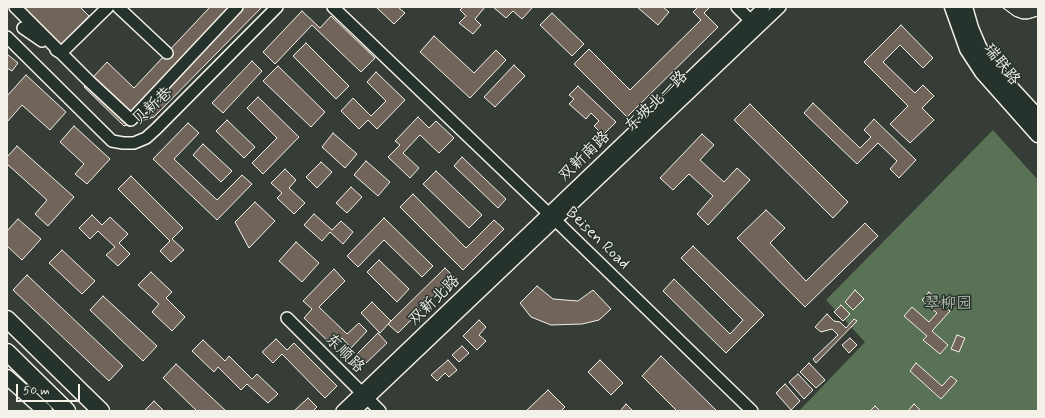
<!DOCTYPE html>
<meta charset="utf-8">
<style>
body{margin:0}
#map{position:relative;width:1045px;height:418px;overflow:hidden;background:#353d36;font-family:Mynerve,sans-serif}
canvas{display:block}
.frame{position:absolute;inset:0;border:8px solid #f4f1e8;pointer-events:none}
.scale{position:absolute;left:16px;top:384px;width:64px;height:18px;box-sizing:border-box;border:2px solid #f4f1e8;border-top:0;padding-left:5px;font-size:12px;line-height:14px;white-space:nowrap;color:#f4f1e8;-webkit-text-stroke:3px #26332d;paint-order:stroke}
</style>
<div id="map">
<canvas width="1045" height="418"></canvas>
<div class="frame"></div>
<div class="scale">50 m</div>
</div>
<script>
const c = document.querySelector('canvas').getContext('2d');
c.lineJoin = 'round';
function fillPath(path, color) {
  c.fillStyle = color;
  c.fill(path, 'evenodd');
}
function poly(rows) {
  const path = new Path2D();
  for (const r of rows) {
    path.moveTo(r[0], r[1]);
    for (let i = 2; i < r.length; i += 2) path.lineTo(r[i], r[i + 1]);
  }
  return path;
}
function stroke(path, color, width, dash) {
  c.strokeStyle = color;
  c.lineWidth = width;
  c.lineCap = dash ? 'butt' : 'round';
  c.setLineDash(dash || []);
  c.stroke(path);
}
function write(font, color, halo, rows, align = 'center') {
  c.font = font + ' Mynerve,"LXGW WenKai TC",sans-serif';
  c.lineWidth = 3;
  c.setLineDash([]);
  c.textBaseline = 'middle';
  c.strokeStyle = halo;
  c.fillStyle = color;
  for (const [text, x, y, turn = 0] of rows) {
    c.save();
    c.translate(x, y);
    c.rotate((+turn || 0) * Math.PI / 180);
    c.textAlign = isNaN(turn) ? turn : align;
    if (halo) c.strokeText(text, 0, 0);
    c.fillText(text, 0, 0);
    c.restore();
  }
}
const green = poly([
 [993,130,1038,180,1038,411,799,411,865,342,826,300]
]);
const building = poly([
 [19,7,80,7,89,16,59,47,19,7],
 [210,7,262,7,154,117,124,126,84,87,107,62,134,88,210,7],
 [376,7,398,7,405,13,394,24,376,7],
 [463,7,485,7,475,19,481,25,473,34,459,23,466,16,460,10,463,7],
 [493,7,531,7,532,8,522,19,513,11,506,18,493,7],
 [637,7,663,7,669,12,658,25,637,7],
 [698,7,710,7,704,13,718,27,627,117,574,64,589,49,630,90,701,20,693,12,698,7],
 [1002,7,1038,7,1038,16,1028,19,1022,19,1014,16,1002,7],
 [1002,7,1038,7,1038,16,1028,19,1022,19,1014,16,1002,7],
 [302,11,320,28,331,16,375,58,361,72,312,25,275,64,263,52,302,11],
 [552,13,584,44,572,56,540,25,552,13],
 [901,25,933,58,923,68,900,45,883,62,915,93,923,85,934,96,922,108,934,120,910,143,890,124,908,106,864,62,901,25],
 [434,36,474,73,496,50,506,60,470,98,420,52,434,36],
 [306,43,349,86,336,99,293,56,306,43],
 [7,54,18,63,12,71,7,68,7,54],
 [252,61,262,71,223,113,212,103,252,61],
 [514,65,525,76,495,107,484,97,514,65],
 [278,66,325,112,311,127,263,81,278,66],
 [376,72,405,100,377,129,368,120,359,129,341,111,353,98,371,116,386,101,367,82,376,72],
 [26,75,66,112,50,130,22,105,7,122,7,96,26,75],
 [578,86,616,122,603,135,594,126,599,121,591,113,586,119,569,104,574,99,569,95,578,86],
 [258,97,299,137,263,174,252,163,277,138,247,108,258,97],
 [813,103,860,148,871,137,864,130,874,119,916,160,899,178,890,169,897,161,878,143,857,164,804,113,813,103],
 [750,104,848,202,833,218,734,120,750,104],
 [418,117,429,128,436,121,454,138,439,153,420,135,403,153,419,168,410,178,388,157,400,145,395,141,418,117],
 [227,120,255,147,244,158,216,131,227,120],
 [188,123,199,133,174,159,217,200,242,175,252,184,217,220,153,159,188,123],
 [74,126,110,159,87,184,75,174,84,164,60,142,74,126],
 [333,133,357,154,345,168,322,147,333,133],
 [702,134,714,145,700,160,724,182,737,168,750,180,708,225,697,214,713,196,689,174,673,190,660,178,702,134],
 [203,144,232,171,221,182,193,155,203,144],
 [17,146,74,197,48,226,35,214,47,200,7,164,7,157,17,146],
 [462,157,506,199,498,208,454,166,462,157],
 [366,161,390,182,378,196,354,175,366,161],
 [321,162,332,172,317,188,306,177,321,162],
 [285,169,296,180,289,188,305,203,294,214,277,198,282,193,271,183,285,169],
 [436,171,482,215,469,228,423,184,436,171],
 [131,176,183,228,172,239,184,250,171,262,160,251,170,241,118,189,131,176],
 [351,187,362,197,347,213,336,203,351,187],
 [413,194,466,248,494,220,504,229,463,270,400,207,413,194],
 [255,202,275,221,249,248,235,222,255,202],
 [766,210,785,228,770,243,806,281,865,223,878,236,805,307,737,238,766,210],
 [314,214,332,230,341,221,353,232,343,244,330,232,322,241,304,225,314,214],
 [92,215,102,225,110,217,128,234,119,243,130,254,118,266,106,255,115,247,98,231,90,239,79,228,92,215],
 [384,218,433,266,422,277,384,240,358,267,347,256,384,218],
 [18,219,41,239,22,260,7,246,7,231,18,219],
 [296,242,319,263,302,282,279,261,296,242],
 [693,246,764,315,726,353,663,291,674,279,730,334,743,320,681,258,693,246],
 [62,250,95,281,82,294,49,263,62,250],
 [379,260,409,289,397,302,367,272,379,260],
 [445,268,454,277,398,333,388,324,445,268],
 [334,269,345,281,319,307,347,334,359,323,367,331,351,348,342,338,334,347,304,318,312,309,303,301,334,269],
 [151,272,172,292,166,298,185,317,172,331,152,312,159,304,138,285,151,272],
 [27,275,123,366,109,381,13,290,27,275],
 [537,286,553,299,578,301,593,290,611,309,599,320,582,324,551,325,531,317,520,303,537,286],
 [855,290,864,299,853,310,845,302,855,290],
 [929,292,950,311,932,331,948,345,940,354,923,340,927,336,904,316,912,307,929,322,937,313,922,300,929,292],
 [103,296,157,346,143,361,90,310,103,296],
 [372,302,391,321,380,333,361,313,372,302],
 [841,305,850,314,843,321,834,312,841,305],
 [827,314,834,321,840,322,846,328,854,319,857,321,816,363,813,359,838,335,832,329,821,332,815,327,827,314],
 [479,320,486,327,479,335,486,341,477,350,463,336,479,320],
 [378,333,387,343,364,365,355,356,378,333],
 [957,335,965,338,959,352,951,349,957,335],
 [850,338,857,345,849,353,842,345,850,338],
 [276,339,287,350,294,343,337,386,325,398,282,354,273,363,262,352,276,339],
 [203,340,225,361,229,356,252,379,257,374,278,394,268,403,247,384,241,390,218,367,214,372,192,351,203,340],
 [462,346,469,353,459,362,452,355,462,346],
 [661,356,717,411,677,411,642,376,661,356],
 [448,360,457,370,449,377,445,373,437,381,431,375,448,360],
 [600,360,623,383,611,395,588,372,600,360],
 [809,363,825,380,816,388,800,372,809,363],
 [916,363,942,386,951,376,957,381,941,399,910,371,916,363],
 [176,364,226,411,197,411,163,378,176,364],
 [798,374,813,390,804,399,789,382,798,374],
 [785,384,800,401,791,410,776,393,785,384],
 [548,390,565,407,561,411,526,411,548,390],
 [308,398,317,407,313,411,294,411,308,398],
 [154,401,164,411,144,411,154,401],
 [626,404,633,411,620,411,626,404],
 [914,404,921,411,908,411,914,404],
 [875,406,880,411,870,411,875,406]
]);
const minor = poly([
 [15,7,89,81,131,120,237,7],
 [118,7,167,53],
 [333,7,549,214,752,411],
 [737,7,755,25],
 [23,28,42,41],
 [7,37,112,141,123,143,134,143,146,138,156,129,277,7],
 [56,50,61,53,108,7],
 [287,318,380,411],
 [342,411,764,7],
 [355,411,780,7]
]);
const major = poly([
 [952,7,967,49,982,72,1038,135],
 [965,7,971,28,979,47,992,67,1038,117],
 [7,377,45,411]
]);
const highway = poly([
 [7,319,101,411],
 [7,352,67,411]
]);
const streetNames = [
 ["瑞联路",1001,65,52],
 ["东坡北一路",657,102,-44],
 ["贝新巷",153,107,-42],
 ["双新南路",585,157,-44],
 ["Beisen Road",597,239,44],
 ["双新北路",435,301,-44],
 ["东顺路",344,354,45]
];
const parkNames = [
 ["翠柳园",948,305]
];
fillPath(green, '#597155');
fillPath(building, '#71655b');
stroke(building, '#f4f1e8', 1);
stroke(minor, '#f4f1e8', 14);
stroke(major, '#f4f1e8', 17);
stroke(highway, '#f4f1e8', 19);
stroke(minor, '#26332d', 11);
stroke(major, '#26332d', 14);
stroke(highway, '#26332d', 16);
write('16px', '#f4f1e8', '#26332d', streetNames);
write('16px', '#b6bead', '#26332d', parkNames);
</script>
